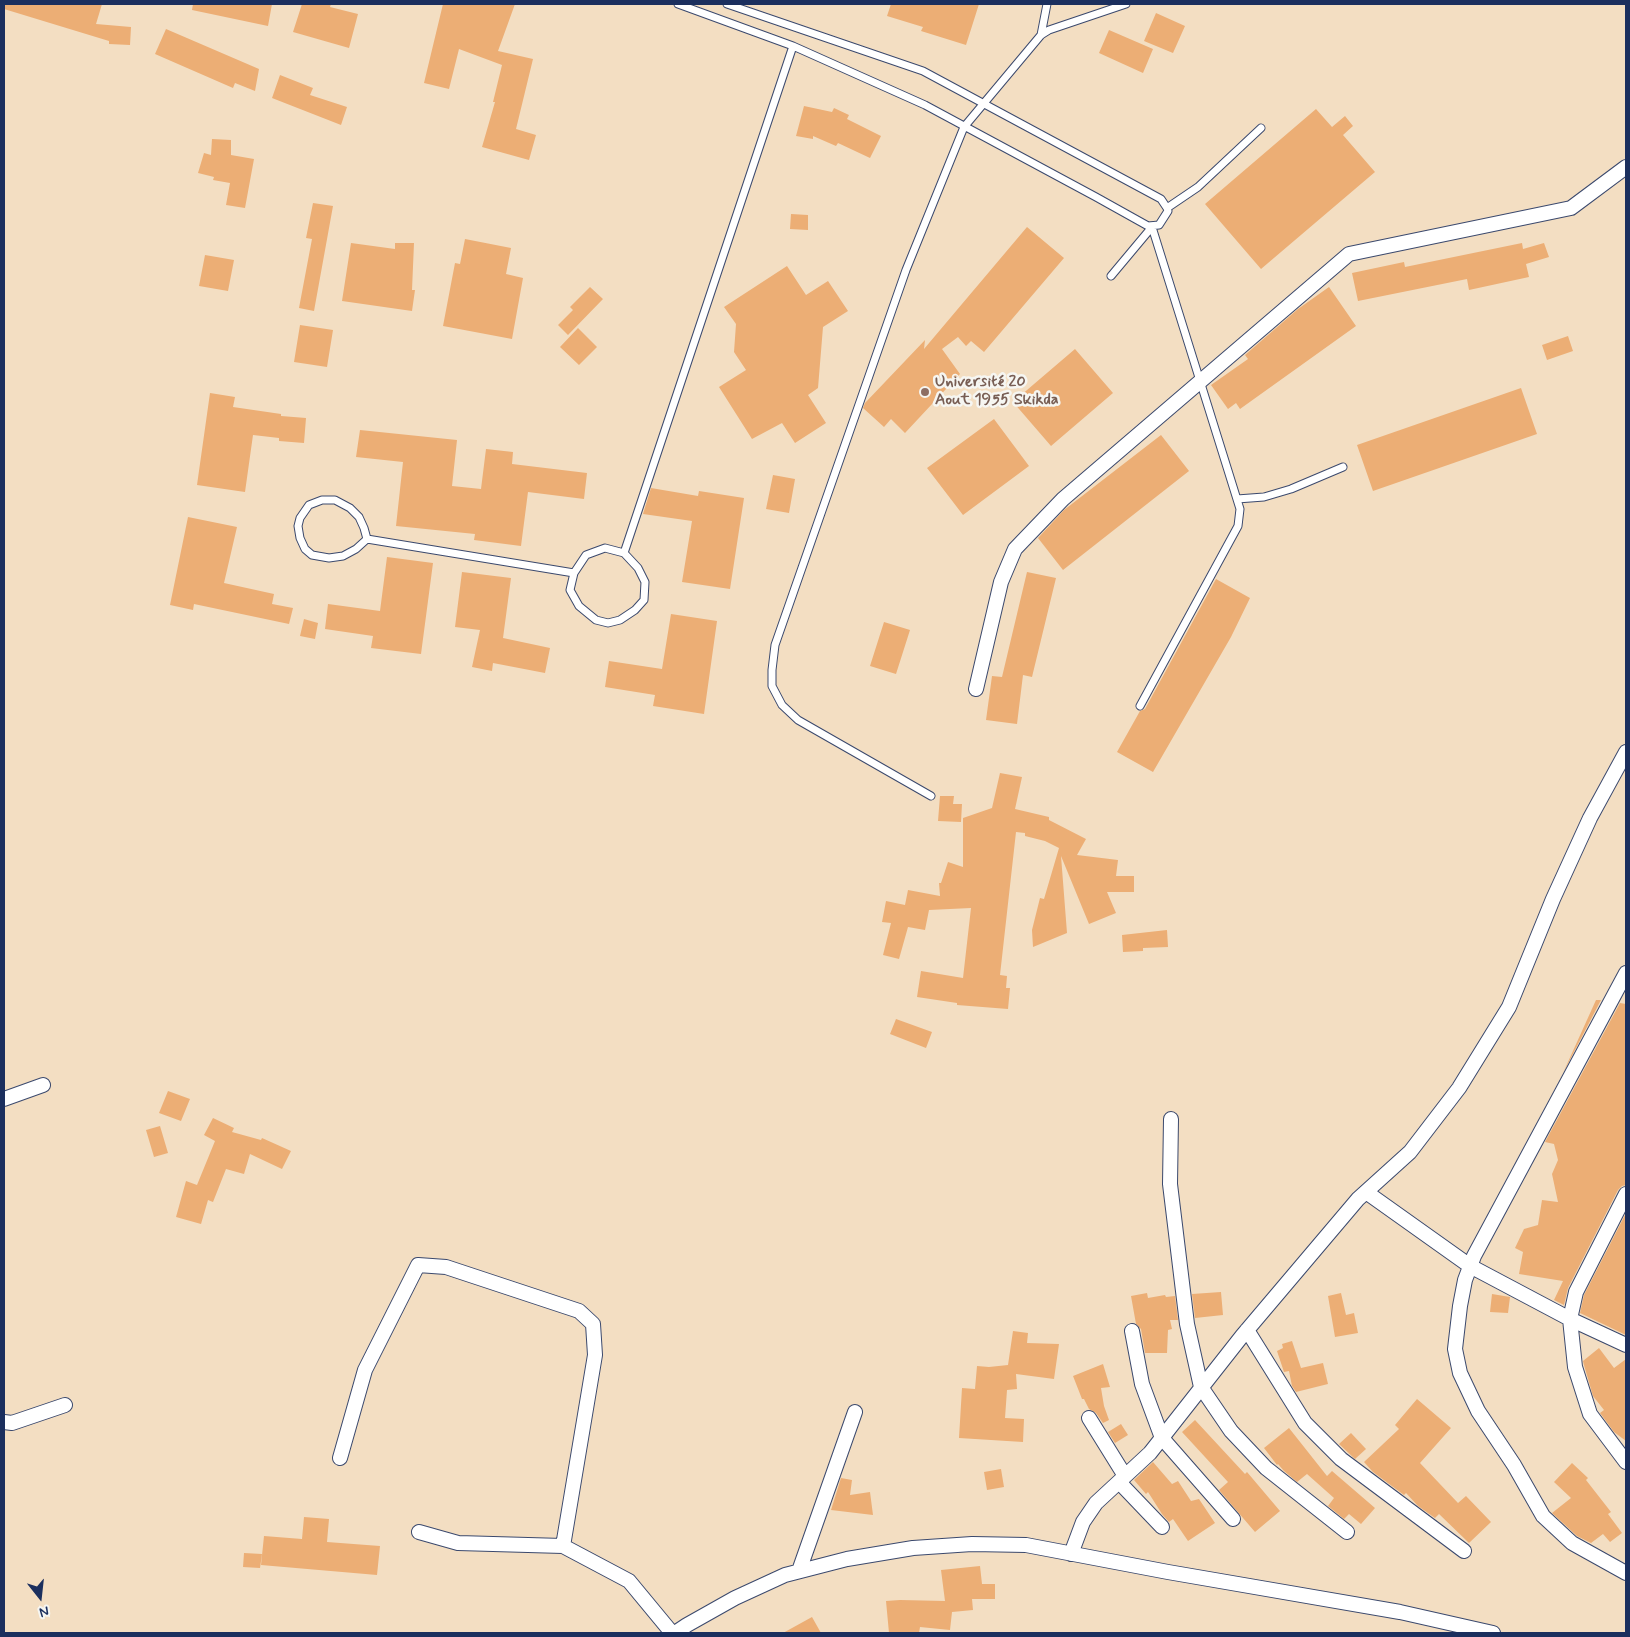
<!DOCTYPE html>
<meta charset="utf-8">
<style>
body{margin:0}
#map{position:relative;width:1630px;height:1637px;overflow:hidden;background:#f3dec2;font-family:Mynerve,sans-serif}
canvas{display:block}
.frame{position:absolute;inset:0;border:5px solid #1b2f5e;pointer-events:none}
.north{position:absolute;left:15px;top:1572px;width:50px;height:50px;-webkit-text-stroke:4px #f6f6f2;paint-order:stroke;rotate:164deg;font-size:14px;font-weight:700;line-height:20px;text-align:center;color:#1b2f5e}
.north::after{content:'';display:block;margin:auto;width:18px;height:22px;background:#1b2f5e;clip-path:polygon(50% 0,100% 100%,50% 72%,0 100%)}
</style>
<div id="map">
<canvas width="1630" height="1637"></canvas>
<div class="frame"></div>
<div class="north">N</div>
</div>
<script>
const c = document.querySelector('canvas').getContext('2d');
c.lineJoin = 'round';
function fillPath(path, color) {
  c.fillStyle = color;
  c.fill(path, 'evenodd');
}
function poly(rows) {
  const path = new Path2D();
  for (const r of rows) {
    path.moveTo(r[0], r[1]);
    for (let i = 2; i < r.length; i += 2) path.lineTo(r[i], r[i + 1]);
  }
  return path;
}
function stroke(path, color, width, dash) {
  c.strokeStyle = color;
  c.lineWidth = width;
  c.lineCap = dash ? 'butt' : 'round';
  c.setLineDash(dash || []);
  c.stroke(path);
}
function write(font, color, halo, rows, align = 'center') {
  c.font = font + ' Mynerve,sans-serif';
  c.lineWidth = 5;
  c.setLineDash([]);
  c.textBaseline = 'middle';
  c.strokeStyle = halo;
  c.fillStyle = color;
  for (const [text, x, y, turn = 0] of rows) {
    c.save();
    c.translate(x, y);
    c.rotate((+turn || 0) * Math.PI / 180);
    c.textAlign = isNaN(turn) ? turn : align;
    if (halo) c.strokeText(text, 0, 0);
    c.fillText(text, 0, 0);
    c.restore();
  }
}
const building = poly([
 [4,4,102,4,96,24,131,27,130,45,109,44,109,41,4,9],
 [193,4,272,4,268,26,192,10],
 [302,4,331,4,330,7,358,14,349,48,293,32],
 [443,4,515,4,498,51,533,59,516,129,536,135,529,160,482,147,495,102,493,102,502,65,459,49,449,89,424,83],
 [891,4,979,4,966,45,921,31,923,27,887,16],
 [1156,13,1185,26,1173,53,1144,41],
 [166,29,259,69,255,91,235,83,233,88,155,54],
 [1109,30,1153,49,1143,73,1099,53],
 [280,75,313,88,310,95,347,107,341,125,272,98],
 [804,106,832,112,834,108,849,115,847,119,881,136,870,158,838,143,836,146,813,136,813,139,796,136],
 [1316,109,1332,127,1345,116,1353,126,1343,135,1375,172,1261,269,1205,204],
 [212,139,231,140,231,155,254,159,245,208,226,205,230,183,213,180,214,177,198,173,204,153,211,155],
 [313,203,333,206,314,311,299,308,312,239,306,238],
 [791,214,808,215,808,230,790,229],
 [1027,227,1064,258,984,352,971,341,966,346,958,337,942,349,960,374,905,433,891,419,884,427,863,408,865,403,925,340,924,349],
 [465,239,511,248,506,274,523,278,512,339,443,326,455,263,460,264],
 [351,243,395,249,395,243,414,243,412,290,415,290,412,311,342,301],
 [1522,243,1523,249,1544,243,1549,257,1526,264,1529,277,1469,290,1467,279,1358,301,1352,273,1404,262,1405,267],
 [205,255,234,260,228,291,199,286],
 [787,266,806,295,828,281,848,311,823,327,818,388,808,395,826,423,795,443,782,423,752,439,719,387,746,370,734,352,736,324,724,307],
 [590,287,603,299,568,335,558,325,573,310,570,307],
 [1329,287,1356,326,1240,409,1236,403,1228,409,1211,385,1248,359,1245,355,1298,309],
 [300,325,333,330,327,367,294,362],
 [578,328,597,347,579,365,560,347],
 [1568,336,1573,351,1547,360,1542,345],
 [1075,349,1113,393,1051,446,1013,402],
 [1521,388,1537,434,1373,491,1357,445],
 [210,393,235,397,233,407,281,414,281,416,306,418,304,443,279,441,279,438,253,435,245,492,197,485],
 [994,419,1029,466,963,515,927,468],
 [360,430,457,440,452,486,481,489,486,449,513,452,512,464,587,473,584,499,528,492,521,546,474,540,475,534,396,526,403,462,356,457],
 [1161,435,1189,471,1063,570,1038,538,1064,510],
 [773,475,795,479,789,513,766,509],
 [651,488,698,496,699,491,744,498,730,589,682,582,692,521,643,514],
 [188,517,237,527,224,583,274,594,272,604,293,608,289,624,194,604,193,610,170,605],
 [387,557,433,563,421,654,371,648,373,636,325,629,328,604,380,611],
 [462,572,511,578,503,638,550,648,545,673,493,663,492,671,472,667,480,630,455,627],
 [1027,572,1056,578,1032,677,1023,675,1017,724,986,720,992,676,1002,677],
 [1216,579,1250,598,1231,637,1153,772,1117,752,1140,711,1145,709],
 [671,614,717,621,704,714,653,706,655,695,605,687,609,661,662,669],
 [304,619,318,623,315,639,300,636],
 [884,622,910,630,896,674,870,666],
 [1000,773,1022,777,1015,809,1049,817,1049,820,1086,839,1077,855,1118,860,1116,876,1134,876,1134,892,1107,892,1116,913,1089,924,1061,856,1067,933,1033,947,1032,930,1040,898,1044,899,1059,848,1045,841,1025,836,1025,833,1016,832,1000,975,1007,976,1006,988,1010,988,1008,1009,957,1005,957,1003,917,997,921,971,963,978,971,908,929,910,925,930,908,927,899,959,883,955,891,923,882,922,886,901,905,905,908,890,940,896,939,883,941,883,948,862,963,867,963,818,992,808],
 [940,796,954,796,953,804,962,804,961,822,938,821],
 [1167,930,1168,947,1143,948,1143,951,1123,952,1122,935],
 [1596,1000,1601,1000,1563,1073],
 [1620,1003,1626,1004,1626,1185,1622,1186,1618,1190,1568,1288,1564,1305,1554,1300,1563,1281,1519,1274,1523,1252,1515,1248,1524,1229,1538,1225,1542,1200,1558,1202,1552,1174,1558,1160,1554,1144,1545,1142],
 [896,1019,932,1032,926,1048,890,1034],
 [168,1091,190,1099,181,1121,159,1113],
 [213,1118,234,1128,232,1132,261,1140,262,1138,291,1151,282,1169,250,1154,244,1174,226,1169,213,1202,208,1200,201,1224,176,1217,186,1181,197,1185,215,1141,204,1135],
 [160,1126,168,1153,154,1157,146,1130],
 [1626,1213,1626,1335,1580,1313,1584,1295],
 [1221,1292,1223,1315,1195,1318,1192,1294],
 [1147,1293,1148,1298,1165,1295,1166,1297,1175,1296,1178,1320,1170,1320,1172,1329,1168,1330,1167,1353,1145,1353,1141,1329,1136,1324,1131,1296],
 [1341,1293,1346,1315,1354,1313,1358,1333,1335,1337,1328,1296],
 [1492,1294,1510,1297,1508,1313,1490,1312],
 [1013,1331,1028,1333,1027,1343,1059,1344,1054,1379,1016,1374,1017,1389,1007,1390,1005,1418,1024,1419,1023,1442,959,1438,962,1388,975,1389,977,1366,989,1367,1008,1365],
 [1292,1341,1301,1368,1323,1363,1328,1384,1296,1392,1292,1386,1289,1371,1284,1372,1277,1351,1283,1348,1282,1344],
 [1599,1348,1614,1368,1626,1359,1626,1441,1614,1432,1600,1413,1604,1410,1593,1396,1584,1365,1583,1361],
 [1103,1364,1110,1387,1101,1388,1104,1406,1109,1420,1103,1423,1096,1413,1089,1409,1084,1399,1082,1399,1073,1376],
 [1417,1399,1451,1428,1420,1463,1458,1503,1466,1496,1491,1522,1469,1543,1439,1514,1435,1518,1418,1506,1406,1493,1404,1495,1373,1472,1364,1462,1399,1429,1395,1425],
 [1195,1420,1245,1474,1247,1472,1280,1511,1255,1532,1219,1490,1228,1482,1182,1432],
 [1121,1424,1128,1435,1115,1443,1108,1432],
 [1289,1428,1327,1476,1332,1471,1375,1508,1361,1524,1349,1514,1344,1519,1328,1506,1334,1498,1307,1474,1297,1482,1284,1471,1278,1464,1277,1465,1264,1448],
 [1351,1433,1366,1449,1355,1459,1339,1444],
 [1153,1462,1172,1484,1178,1481,1191,1501,1199,1499,1215,1523,1188,1541,1173,1519,1169,1522,1162,1514,1148,1492,1146,1494,1134,1480],
 [1572,1463,1588,1478,1586,1480,1611,1512,1608,1514,1622,1533,1610,1542,1603,1534,1591,1543,1577,1536,1552,1513,1571,1498,1554,1482],
 [1001,1469,1004,1487,987,1490,984,1472],
 [841,1478,852,1480,850,1495,870,1492,873,1515,831,1510],
 [304,1517,329,1519,327,1542,380,1546,377,1575,261,1565,264,1536,302,1539],
 [244,1553,262,1554,260,1568,243,1567],
 [980,1566,982,1584,995,1584,995,1599,972,1599,973,1610,952,1612,950,1630,920,1627,919,1633,889,1633,886,1601,900,1600,945,1601,941,1570],
 [812,1617,821,1633,783,1633]
]);
const lane = poly([
 [678,4,793,46,925,105,1096,197,1148,226,1159,225,1168,211,1167,208,1198,187,1261,128],
 [727,4,923,71,1161,199,1167,208],
 [1041,35,1047,4],
 [1111,276,1152,227],
 [1237,499,1264,497,1291,489,1343,467],
 [367,539,364,528,359,517,350,508,335,500,322,500,309,505,300,518,298,526,300,538,305,549,312,555,329,558,343,556,356,549,367,539,574,573],
 [624,553,605,548,586,555,574,573,570,590,579,606,596,620,608,623,620,620,635,610,644,600,645,582,638,568,624,553,793,46],
 [1140,706,1238,526,1240,509,1152,227],
 [931,796,798,720,782,705,772,686,772,670,775,645,906,270,964,127,1041,35,1049,30,1126,4]
]);
const street = poly([
 [976,689,1001,582,1015,549,1063,499,1349,254,1571,208,1626,167],
 [1626,973,1474,1256,1465,1280,1460,1306,1455,1349,1460,1373,1478,1411,1514,1465,1543,1516,1572,1543,1626,1573],
 [4,1099,43,1085],
 [1171,1119,1170,1184,1187,1324,1201,1387,1231,1431,1266,1468,1347,1532],
 [1366,1192,1470,1266,1570,1319,1626,1345],
 [1626,1194,1576,1292,1570,1319,1575,1367,1590,1414,1626,1462],
 [1247,1330,1305,1423,1341,1459,1464,1551],
 [1132,1331,1142,1384,1162,1438,1233,1519],
 [1089,1418,1125,1476],
 [4,1422,12,1423,65,1405],
 [340,1458,365,1370,418,1265,446,1267,579,1311,593,1324,595,1355,563,1546],
 [1119,1482,1162,1527],
 [419,1532,458,1543,563,1546,629,1581,672,1633],
 [1071,1554,1083,1522,1096,1503,1150,1453,1242,1336,1358,1199,1410,1152,1459,1088,1509,1007,1553,899,1590,818,1626,752],
 [799,1571,855,1412],
 [675,1633,687,1625,735,1598,785,1575,847,1559,913,1548,972,1544,1026,1545,1168,1572,1400,1612,1493,1633]
]);
const markers = [
 [925,392,5,"#8d6e63"]
];
const educationNames = [
 ["Université 20",935,383],
 ["Aout 1955 Skikda",935,401]
];
fillPath(building, '#ecae75');
stroke(lane, '#3b496d', 9);
stroke(street, '#3b496d', 16);
stroke(lane, '#fff', 7);
stroke(street, '#fff', 14);
for (const [x, y, r, color] of markers) {
  const dot = new Path2D();
  dot.arc(x, y, r, 0, 2 * Math.PI);
  c.fillStyle = color;
  c.fill(dot);
  stroke(dot, '#f6f6f2', 2);
}
write('bold 16px', '#785e54', '#f6f6f2', educationNames, 'left');
</script>
